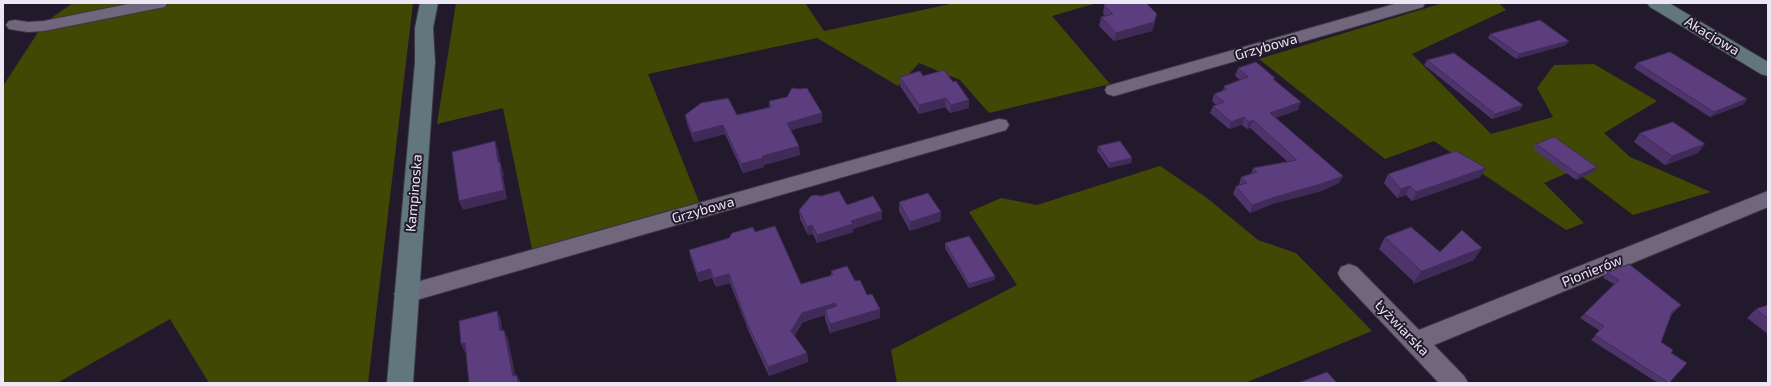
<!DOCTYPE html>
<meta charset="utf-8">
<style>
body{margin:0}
#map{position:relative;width:1771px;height:386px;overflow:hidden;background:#221a2c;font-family:"Exo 2",sans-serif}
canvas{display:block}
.frame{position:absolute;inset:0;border:4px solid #ece7f4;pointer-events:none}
</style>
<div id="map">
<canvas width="1771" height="386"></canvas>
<div class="frame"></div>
</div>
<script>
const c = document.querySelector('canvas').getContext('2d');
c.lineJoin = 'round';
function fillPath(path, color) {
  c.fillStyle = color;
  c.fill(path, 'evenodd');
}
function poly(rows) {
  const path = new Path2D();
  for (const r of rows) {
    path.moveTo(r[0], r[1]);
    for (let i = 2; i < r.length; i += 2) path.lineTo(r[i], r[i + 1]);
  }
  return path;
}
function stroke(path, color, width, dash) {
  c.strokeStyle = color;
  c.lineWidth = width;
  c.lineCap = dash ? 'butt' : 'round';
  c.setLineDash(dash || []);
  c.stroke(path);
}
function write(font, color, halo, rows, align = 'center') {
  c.font = font + ' "Exo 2",sans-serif';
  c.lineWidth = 4;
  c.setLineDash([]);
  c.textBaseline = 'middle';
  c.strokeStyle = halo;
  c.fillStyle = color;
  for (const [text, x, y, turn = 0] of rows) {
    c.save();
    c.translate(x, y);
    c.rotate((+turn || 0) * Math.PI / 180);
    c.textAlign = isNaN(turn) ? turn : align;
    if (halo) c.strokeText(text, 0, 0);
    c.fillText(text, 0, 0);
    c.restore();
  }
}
const forest = poly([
 [73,3,413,3,368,383,209,383,170,319,57,383,3,383,3,86,44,23],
 [456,3,805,3,824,31,955,3,1097,3,1052,16,1110,84,989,113,960,80,919,63,898,86,817,38,648,74,699,202,532,249,503,108,437,124],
 [1443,3,1499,3,1506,10,1412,54,1491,134,1553,117,1537,88,1554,65,1594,64,1657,101,1604,133,1630,157,1711,192,1633,215,1574,170,1544,183,1584,223,1566,230,1434,141,1385,159,1259,59],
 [1160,166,1207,198,1258,240,1296,253,1372,331,1245,383,897,383,891,350,1017,285,969,212,1001,198,1037,205]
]);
const street = poly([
 [133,3,167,3,165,7,159,8,44,31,28,32,15,30,9,29,6,25,9,21,15,20,28,22,44,21,133,3],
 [1398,3,1425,3,1423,7,1121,94,1114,96,1107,94,1105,90,1107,86,1398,3],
 [999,119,1006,120,1009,125,1006,130,406,303,398,300,394,294,398,288,406,285,999,119],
 [1768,191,1768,207,1434,345,1464,376,1468,383,1439,383,1341,279,1338,273,1341,267,1349,264,1357,267,1419,330,1768,191]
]);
const secondary = poly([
 [420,3,438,3,433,28,435,62,413,383,387,383,415,62,415,28,420,3],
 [1647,3,1669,3,1768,62,1768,76,1761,74,1650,7,1647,3]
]);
const wall = poly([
 [1104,5,1155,22,1152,31,1114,41,1099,26,1101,17,1105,16,1103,14],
 [1490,34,1566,45,1516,59,1488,38],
 [1427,60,1523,105,1520,110,1492,119,1424,65],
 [1637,63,1744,104,1710,117,1634,68],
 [1238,68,1275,81,1298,110,1275,118,1343,176,1339,183,1321,191,1272,204,1250,213,1233,194,1236,186,1239,185,1241,177,1251,174,1253,168,1288,162,1250,128,1247,129,1242,125,1229,129,1210,113,1213,106,1216,105,1212,101,1214,94,1223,91,1224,86,1240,80,1235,76],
 [923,76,969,108,950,113,945,107,919,114,900,86,900,77],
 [769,101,822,113,822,122,791,130,800,155,764,165,764,167,743,173,725,134,694,142,687,124,685,115,737,115,769,107],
 [1640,133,1698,153,1665,165,1634,142],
 [1536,144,1594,172,1576,180,1533,149],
 [1098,146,1132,158,1131,163,1109,168,1097,151],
 [1388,174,1480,177,1412,201,1406,195,1397,198,1384,183],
 [899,202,941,212,940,221,910,231,899,211],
 [847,205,882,211,882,219,853,229,853,232,817,243,813,234,808,235,800,219,799,210],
 [755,232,801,284,831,275,831,271,855,281,867,295,880,318,830,333,825,319,825,315,803,322,794,336,807,353,808,362,769,376,749,332,730,283,716,287,712,278,699,282,691,259,689,250],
 [1385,237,1440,252,1474,260,1413,284,1414,282,1379,249],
 [945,243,995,276,994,280,969,288,945,248],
 [1607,273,1681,305,1672,314,1661,342,1671,353,1687,363,1669,383,1658,383,1591,340,1600,331,1580,318,1614,284,1603,278],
 [1768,305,1768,334,1747,318,1756,309]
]);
const shadedWall = poly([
 [1157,14,1152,31,1114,41,1116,33],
 [1569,41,1566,45,1516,59,1519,54],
 [946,98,945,107,919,114,919,105],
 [1747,99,1744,104,1710,117,1714,112],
 [969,100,969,108,950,113,951,105],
 [1301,102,1298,110,1267,121,1270,113],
 [1523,105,1520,110,1492,119,1495,114],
 [822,113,822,122,788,131,787,123],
 [1244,117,1242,125,1229,129,1231,122],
 [1253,120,1250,128,1247,129,1249,122],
 [723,125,725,134,694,142,692,133],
 [495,141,498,150,501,165,504,174,503,176,507,199,463,210,459,201,500,168],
 [1705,144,1698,153,1665,165,1672,156],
 [799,146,800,155,764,165,764,167,743,173,741,164,762,156],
 [1132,158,1131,163,1109,168,1110,163],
 [1597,167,1594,172,1576,180,1579,175],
 [1486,168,1480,177,1412,201,1416,192],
 [1343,176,1339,183,1321,191,1272,204,1250,213,1252,205,1275,197],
 [1410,186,1406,195,1397,198,1401,189],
 [882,211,882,219,853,229,853,232,817,243,817,235,851,221],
 [941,212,940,221,910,231,910,222],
 [812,225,813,234,808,235,807,227],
 [1482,248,1474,260,1413,284,1420,272],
 [710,269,712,278,699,282,697,273],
 [729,274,730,283,716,287,714,278],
 [995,276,994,280,969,288,969,284],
 [835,303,836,312,825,310,825,315,803,322,792,340,791,331,802,313],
 [880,309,880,318,830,333,830,324],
 [497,311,501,320,503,340,500,331],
 [504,330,508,339,517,383,513,376],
 [465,343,470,351,465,353,461,344],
 [807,353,808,362,769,376,768,367],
 [517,375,521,383,518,383]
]);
const building = poly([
 [1105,3,1146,3,1157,14,1154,22,1116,33,1101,17,1113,14,1104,5,1105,3],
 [1540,20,1569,41,1519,54,1490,34,1540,20],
 [1670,52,1747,99,1714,112,1637,63,1670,52],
 [1454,53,1523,105,1495,114,1427,60,1454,53],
 [1256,62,1275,78,1273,79,1301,102,1270,113,1343,176,1324,183,1275,197,1252,205,1236,186,1247,183,1241,177,1257,172,1253,168,1297,160,1253,120,1249,122,1244,117,1231,122,1213,106,1224,102,1214,94,1227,89,1224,86,1248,77,1238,68,1256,62],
 [944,70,953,82,956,81,969,100,951,105,946,98,919,105,900,77,920,71,923,76,944,70],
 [792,88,800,89,807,88,822,113,787,123,799,146,762,156,763,158,741,164,723,125,692,133,685,115,701,103,728,98,737,115,771,107,769,101,787,97,792,88],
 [1673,122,1705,144,1672,156,1640,133,1673,122],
 [1554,137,1597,167,1579,175,1536,144,1554,137],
 [495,141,498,161,501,165,500,168,504,190,459,201,452,152,495,141],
 [1120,141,1132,158,1110,163,1098,146,1120,141],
 [1456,151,1486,168,1416,192,1410,186,1401,189,1388,174,1456,151],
 [839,191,847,205,873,196,882,211,851,221,853,224,817,235,812,225,807,227,799,210,811,196,816,195,821,196,839,191],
 [928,193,941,212,910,222,899,202,928,193],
 [775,226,801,284,833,275,831,271,847,266,855,281,860,280,867,295,872,294,880,309,830,324,825,310,837,306,835,303,802,313,791,331,807,353,768,367,747,323,729,274,714,278,710,269,697,273,689,250,729,238,732,233,753,227,755,232,775,226],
 [1411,227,1440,252,1462,230,1482,248,1420,272,1421,271,1385,237,1411,227],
 [969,236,995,276,969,284,945,243,969,236],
 [1629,264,1681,305,1672,312,1661,342,1673,350,1671,353,1687,363,1669,383,1595,335,1604,326,1584,314,1619,280,1607,273,1629,264],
 [1768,305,1768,319,1756,309,1768,305],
 [497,311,500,331,504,330,513,376,517,375,518,383,469,383,465,343,461,344,459,321,497,311],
 [1327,372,1337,383,1298,383,1327,372]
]);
const streetNames = [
 ["Akacjowa",1712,36,31],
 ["Grzybowa",1266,47,-16],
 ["Kampinoska",414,193,-85],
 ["Grzybowa",703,210,-16],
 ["Pionierów",1592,271,-22],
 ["Łyżwiarska",1402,328,46]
];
fillPath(forest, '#404803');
stroke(street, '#3d3745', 2);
stroke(secondary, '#3d3745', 2);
fillPath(street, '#70677d');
fillPath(secondary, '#62767d');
fillPath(wall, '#4f346c');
fillPath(shadedWall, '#402b58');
fillPath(building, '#5c3d7d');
stroke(building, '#402b58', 1);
write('14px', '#ece7f4', '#221a2c', streetNames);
</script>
